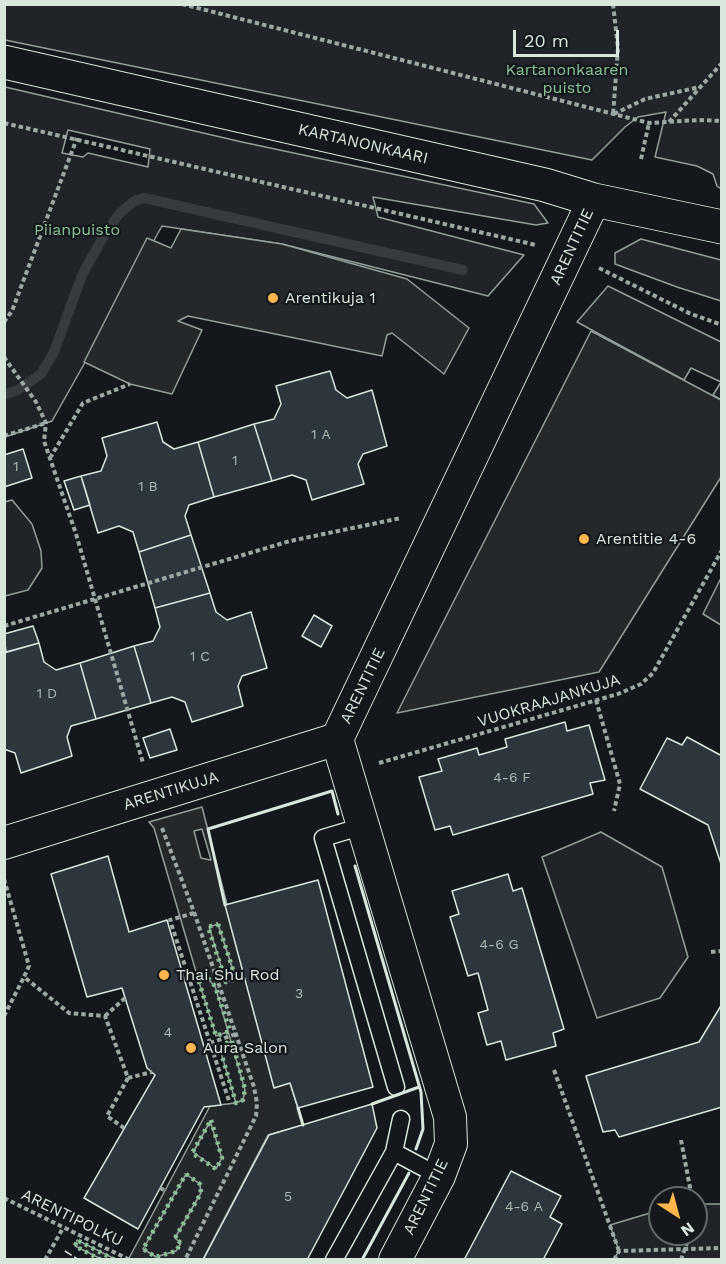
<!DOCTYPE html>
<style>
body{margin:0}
#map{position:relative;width:726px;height:1264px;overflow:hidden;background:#14181c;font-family:"Work Sans",sans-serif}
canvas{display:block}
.frame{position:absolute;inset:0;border:6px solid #d8e6dc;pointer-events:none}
.north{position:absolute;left:648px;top:1186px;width:60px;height:60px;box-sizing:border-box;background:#14181c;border:2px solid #626a69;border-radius:50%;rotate:144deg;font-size:16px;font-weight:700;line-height:24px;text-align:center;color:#d8e6dc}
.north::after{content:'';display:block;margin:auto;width:21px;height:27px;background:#ffb74d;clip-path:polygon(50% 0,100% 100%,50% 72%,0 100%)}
.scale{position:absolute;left:513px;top:30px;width:106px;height:27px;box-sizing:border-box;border:3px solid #d8e6dc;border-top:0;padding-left:8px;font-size:18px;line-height:21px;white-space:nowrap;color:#d8e6dc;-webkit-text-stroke:4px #14181c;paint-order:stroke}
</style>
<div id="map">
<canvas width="726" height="1264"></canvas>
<div class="frame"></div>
<div class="north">N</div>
<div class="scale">20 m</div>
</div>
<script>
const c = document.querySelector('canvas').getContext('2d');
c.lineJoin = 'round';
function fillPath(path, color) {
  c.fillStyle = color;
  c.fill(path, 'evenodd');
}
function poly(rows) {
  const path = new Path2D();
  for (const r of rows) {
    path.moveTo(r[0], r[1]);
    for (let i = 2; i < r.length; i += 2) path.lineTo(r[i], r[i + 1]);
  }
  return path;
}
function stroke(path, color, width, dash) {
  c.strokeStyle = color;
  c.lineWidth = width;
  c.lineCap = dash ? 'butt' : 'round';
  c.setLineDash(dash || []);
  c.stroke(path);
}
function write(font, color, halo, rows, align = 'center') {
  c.font = font + ' "Work Sans",sans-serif';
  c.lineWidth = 4.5;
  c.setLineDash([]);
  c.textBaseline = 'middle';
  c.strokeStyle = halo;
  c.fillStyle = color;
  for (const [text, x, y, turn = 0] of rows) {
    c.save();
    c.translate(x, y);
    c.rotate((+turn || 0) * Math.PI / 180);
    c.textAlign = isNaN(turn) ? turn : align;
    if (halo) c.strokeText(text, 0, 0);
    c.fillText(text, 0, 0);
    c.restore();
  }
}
const green = poly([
 [5,4,721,5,721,189,717,186,713,174,697,166,655,157,666,112,638,117,625,127,592,160,5,40,5,4],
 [5,87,242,142,534,204,548,223,536,225,373,197,378,217,524,255,488,296,282,244,162,226,52,421,5,437,5,87],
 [68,130,150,149,148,167,88,153,83,157,62,153,68,130],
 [641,239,721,260,721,301,677,287,615,264,615,253,641,239],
 [608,286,721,342,721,400,713,395,721,382,691,368,684,380,577,322,608,286],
 [12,500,32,524,41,551,42,568,28,590,5,596,5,502,12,500],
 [721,578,721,625,703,614,721,578],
 [601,832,662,867,688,957,660,998,597,1018,542,857,601,832],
 [218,924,236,979,226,982,208,927,218,924],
 [208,978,215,986,230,1031,216,1036,199,982,208,978],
 [232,1041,245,1089,243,1100,236,1103,219,1046,232,1041],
 [211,1120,222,1158,216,1169,193,1153,211,1120],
 [186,1174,200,1184,201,1193,175,1238,181,1243,176,1251,156,1257,143,1249,186,1174],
 [696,1204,721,1204,721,1259,614,1259,619,1251,610,1225,660,1210,660,1234,696,1234,696,1204],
 [77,1240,115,1259,101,1259,75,1246,77,1240]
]);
const parking = poly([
 [181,229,282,244,407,279,469,328,444,374,392,333,387,335,382,356,188,316,178,321,202,330,172,394,130,384,84,362,147,238,171,248,181,229],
 [591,331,721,400,721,477,599,672,397,713,591,331],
 [202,807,274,1087,290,1083,303,1125,268,1135,203,1259,128,1260,210,1106,236,1103,243,1100,245,1090,215,986,208,979,199,982,154,828,149,822,202,807],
 [202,829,211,860,210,860,201,858,194,831,202,829],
 [218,924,236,979,226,982,209,927,218,924],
 [210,1121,222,1158,216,1169,193,1152,210,1121],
 [186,1174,200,1184,201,1193,175,1238,181,1243,176,1251,156,1257,143,1249,186,1174]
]);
const stream = poly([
 [4,395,18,390,41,374,54,352,82,275,102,239,119,214,134,201,144,198,463,270]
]);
const building = poly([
 [330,371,336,390,347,398,372,390,387,446,363,454,358,464,364,484,312,500,306,480,292,475,272,481,254,424,274,419,281,404,276,386,330,371],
 [157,422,163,442,174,449,198,442,214,497,189,505,185,516,191,535,139,552,133,532,119,526,98,533,81,476,101,471,107,456,102,438,157,422],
 [254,424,272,481,214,497,198,442,254,424],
 [23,449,32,478,4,487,4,455,23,449],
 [81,476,90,505,74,510,64,481,81,476],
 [191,535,210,593,155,608,139,552,191,535],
 [210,593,216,612,227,620,251,612,267,668,242,676,238,686,243,706,192,722,185,702,172,697,151,703,134,646,153,641,160,627,155,608,210,593],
 [314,615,332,626,321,647,302,636,314,615],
 [33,626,39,643,6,652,4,634,33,626],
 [39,643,44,662,56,670,80,663,96,719,71,726,67,737,72,756,21,773,15,753,4,749,4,653,39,643],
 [134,646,151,703,96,719,80,663,134,646],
 [565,722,567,731,589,725,605,780,590,783,593,794,453,835,450,826,435,830,419,777,442,771,438,759,477,748,479,755,507,747,505,739,565,722],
 [170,729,177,750,150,758,143,738,170,729],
 [687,737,722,756,722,867,708,825,640,789,667,738,682,745,687,737],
 [108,856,129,932,167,920,221,1105,204,1107,138,1229,84,1198,155,1075,147,1068,122,988,87,997,51,874,108,856],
 [508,874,513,891,522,888,564,1029,553,1033,556,1046,506,1060,501,1041,487,1045,478,1013,488,1010,478,973,468,976,450,917,459,914,452,891,508,874],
 [318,880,373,1087,298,1108,290,1083,274,1088,225,905,318,880],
 [722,1004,722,1107,619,1137,615,1130,603,1132,586,1076,699,1042,722,1004],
 [372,1104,377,1128,307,1260,203,1260,269,1135,372,1104],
 [511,1171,561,1196,550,1217,562,1224,543,1260,464,1260,511,1171]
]);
const path = poly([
 [182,4,649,123,699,120,722,121],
 [613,4,618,48,613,115],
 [614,114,645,99,700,87],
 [669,122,722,63],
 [4,123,536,245],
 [641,159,649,123],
 [599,268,691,314,722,325],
 [4,322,12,311,77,138],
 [4,357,36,402,46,423,44,441,76,534,143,763],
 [4,436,46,423],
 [50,458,83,403,130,384],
 [4,626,290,541,401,518],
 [596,700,620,784,614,811],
 [379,763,618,694,641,684,653,673,722,550],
 [162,828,194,912,254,1087,257,1103,256,1116,185,1260],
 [4,879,29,966,24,977,69,1013,105,1016,128,1078,107,1116,124,1128],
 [194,913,170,920,230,1104],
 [711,952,722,951],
 [4,1016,24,977],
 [105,1016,125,998],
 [210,1043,236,1034],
 [554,1070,619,1251],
 [128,1078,152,1072],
 [681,1140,692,1198],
 [160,1188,166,1191],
 [4,1198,130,1260],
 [45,1260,63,1228],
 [614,1260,619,1251,722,1248],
 [681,1260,690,1234]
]);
const service = poly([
 [363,826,323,838,396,1087],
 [401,1119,394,1152,439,1176],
 [334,1260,394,1152]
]);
const minor = poly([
 [4,843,337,739],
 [395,1260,439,1176,451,1144,450,1117,337,739,594,200]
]);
const tertiary = poly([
 [4,62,545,185,594,200,722,227]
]);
const hedge = poly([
 [218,924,236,979,226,982,208,927,218,924],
 [208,978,215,986,230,1031,216,1036,199,982,208,978],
 [232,1041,245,1089,243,1100,236,1103,219,1046,232,1041],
 [211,1120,222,1158,216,1169,192,1153,211,1120],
 [186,1174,200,1184,201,1193,175,1238,181,1243,176,1251,156,1257,143,1249,186,1174],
 [101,1260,75,1246,77,1240,115,1260]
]);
const fence = poly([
 [65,1251,79,1260]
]);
const wall = poly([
 [355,866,421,1092,423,1129,416,1149],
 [225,905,208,829,332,791,338,814],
 [372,1104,419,1087],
 [298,1108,303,1125],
 [362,1260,409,1173]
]);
const markers = [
 [273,298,6,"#ffb74d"],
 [584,539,6,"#ffb74d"],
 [164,975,6,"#ffb74d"],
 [191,1048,6,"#ffb74d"]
];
const numberNames = [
 ["1 A",321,435],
 ["1",235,461],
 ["1",16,467],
 ["1 B",148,487],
 ["1 C",200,657],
 ["1 D",47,694],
 ["4-6 F",512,778],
 ["4-6 G",499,945],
 ["3",299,994],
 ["4",168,1033],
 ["5",288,1197],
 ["4-6 A",524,1207]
];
const parkNames = [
 ["Kartanonkaaren",567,70],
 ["puisto",567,88],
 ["Piianpuisto",77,230]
];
const streetNames = [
 ["KARTANONKAARI",363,144,13],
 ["ARENTITIE",572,247,-65],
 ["ARENTITIE",363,686,-64],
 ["VUOKRAAJANKUJA",549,701,-17],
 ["ARENTIKUJA",171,791,-17],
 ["ARENTITIE",426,1197,-64],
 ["ARENTIPOLKU",72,1218,26]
];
const poiNames = [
 ["Arentikuja 1",285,298],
 ["Arentitie 4-6",596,539],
 ["Thai Shu Rod",176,975],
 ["Aura Salon",203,1048]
];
fillPath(green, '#202428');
stroke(green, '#939e99', 1.5);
fillPath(parking, '#24282b');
stroke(parking, '#939e99', 1.5);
stroke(stream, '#363b3e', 10);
fillPath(building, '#2c363c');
stroke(building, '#d8e6dc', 1.5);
stroke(service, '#d8e6dc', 19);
stroke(minor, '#d8e6dc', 34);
stroke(tertiary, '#d8e6dc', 35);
stroke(path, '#9da8a2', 4, [4.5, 3]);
stroke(service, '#14181c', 16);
stroke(minor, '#14181c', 32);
stroke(tertiary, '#14181c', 33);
stroke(hedge, '#8ac095', 4.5, [3, 4.5]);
stroke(fence, '#d8e6dc', 1.5, [8, 3]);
stroke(wall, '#d8e6dc', 3);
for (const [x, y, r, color] of markers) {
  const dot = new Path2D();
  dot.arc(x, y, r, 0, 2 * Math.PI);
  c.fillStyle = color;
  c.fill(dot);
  stroke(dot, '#14181c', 2);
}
write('14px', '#adbab4', null, numberNames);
write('16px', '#8ac095', '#14181c', parkNames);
write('16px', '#d8e6dc', '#14181c', streetNames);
write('16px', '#d8e6dc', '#14181c', poiNames, 'left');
</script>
